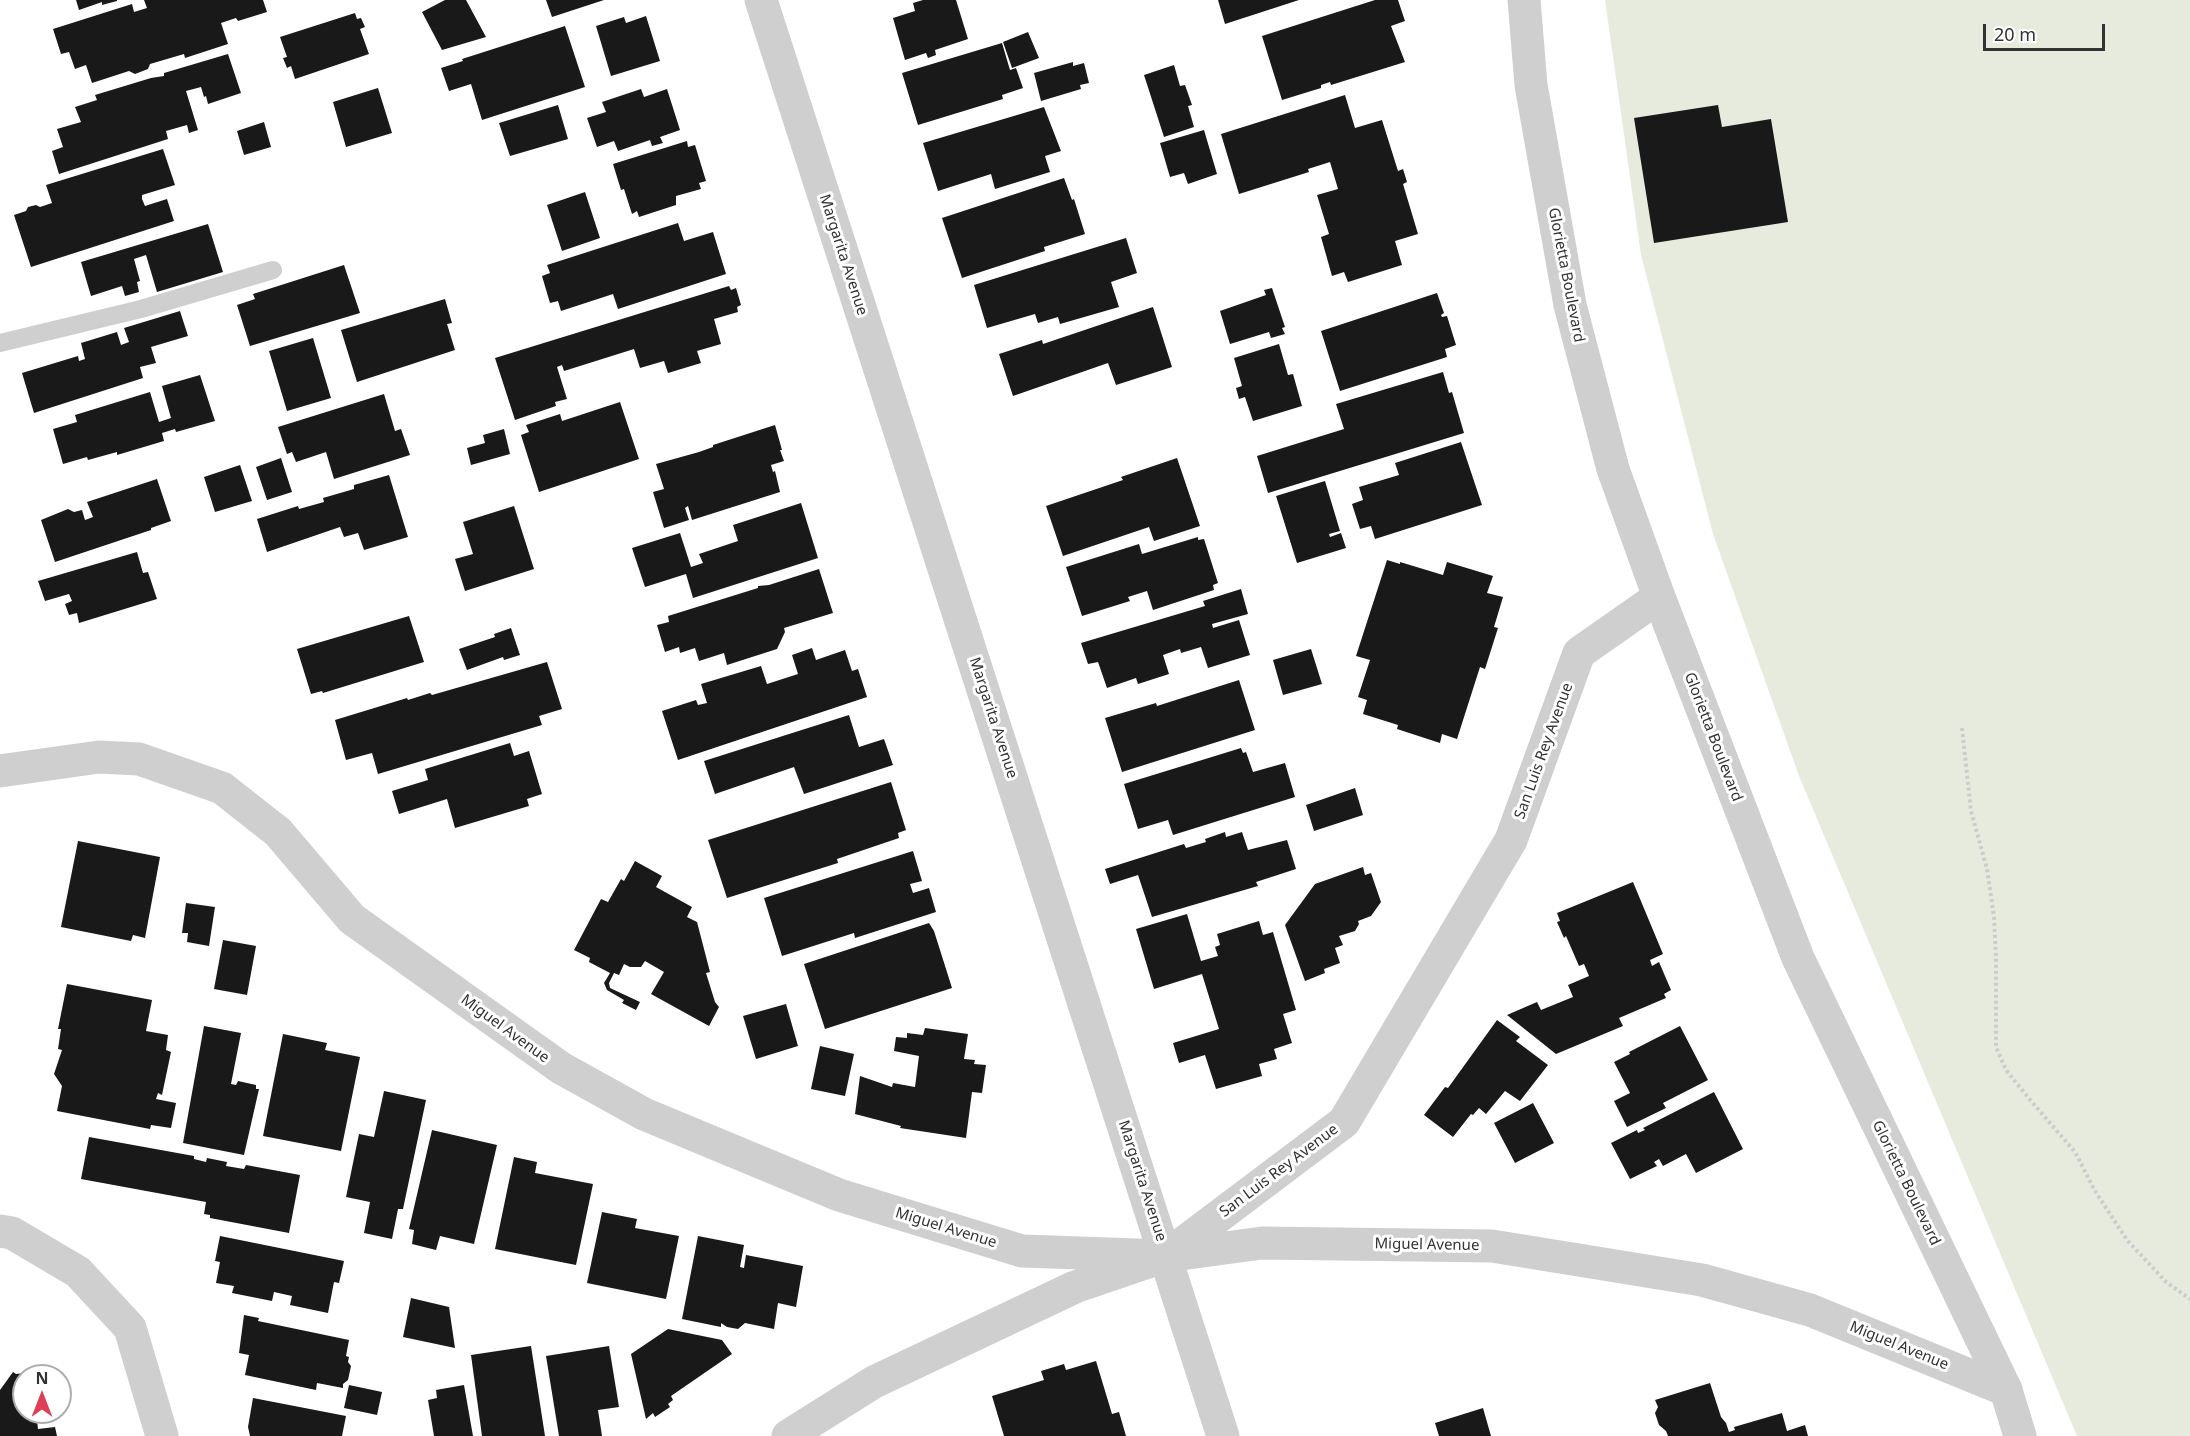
<!DOCTYPE html>
<style>
body{margin:0}
#map{position:relative;width:2190px;height:1436px;overflow:hidden;background:#fff;font-family:"Noto Sans",sans-serif}
canvas{display:block}
.north{position:absolute;left:12px;top:1364px;width:60px;height:60px;box-sizing:border-box;background:#fff;border:2px solid #adadad;border-radius:50%;rotate:0deg;font-size:16px;font-weight:700;line-height:24px;text-align:center;color:#323232}
.north::after{content:'';display:block;margin:auto;width:21px;height:27px;background:#de3f56;clip-path:polygon(50% 0,100% 100%,50% 72%,0 100%)}
.scale{position:absolute;left:1983px;top:24px;width:122px;height:27px;box-sizing:border-box;border:3px solid #323232;border-top:0;padding-left:8px;font-size:18px;line-height:21px;white-space:nowrap;color:#323232;-webkit-text-stroke:4px #fff;paint-order:stroke}
</style>
<div id="map">
<canvas width="2190" height="1436"></canvas>
<div class="north">N</div>
<div class="scale">20 m</div>
</div>
<script>
const c = document.querySelector('canvas').getContext('2d');
c.lineJoin = 'round';
function fillPath(path, color) {
  c.fillStyle = color;
  c.fill(path, 'evenodd');
}
function poly(rows) {
  const path = new Path2D();
  for (const r of rows) {
    path.moveTo(r[0], r[1]);
    for (let i = 2; i < r.length; i += 2) path.lineTo(r[i], r[i + 1]);
  }
  return path;
}
function stroke(path, color, width, dash) {
  c.strokeStyle = color;
  c.lineWidth = width;
  c.lineCap = dash ? 'butt' : 'round';
  c.setLineDash(dash || []);
  c.stroke(path);
}
function write(font, color, halo, rows, align = 'center') {
  c.font = font + ' "Noto Sans",sans-serif';
  c.lineWidth = 6;
  c.setLineDash([]);
  c.textBaseline = 'middle';
  c.strokeStyle = halo;
  c.fillStyle = color;
  for (const [text, x, y, turn = 0] of rows) {
    c.save();
    c.translate(x, y);
    c.rotate((+turn || 0) * Math.PI / 180);
    c.textAlign = isNaN(turn) ? turn : align;
    if (halo) c.strokeText(text, 0, 0);
    c.fillText(text, 0, 0);
    c.restore();
  }
}
const green = poly([
 [1605,0,2190,0,2190,1436,2077,1436,1799,776,1713,534,1641,255]
]);
const building = poly([
 [76,0,117,0,117,1,102,5,102,2,79,10],
 [144,0,263,0,267,12,238,21,236,18,221,23,228,44,185,58,184,54,150,64,148,69,135,74,129,71,92,83,86,65,75,69,69,52,61,54,53,29,132,4,134,12,147,8],
 [445,0,466,0,486,37,442,50,422,12],
 [546,0,604,0,552,17],
 [923,0,956,0,968,39,935,50,936,55,928,58,926,53,905,60,893,18,915,11,913,3],
 [1218,0,1299,0,1225,24],
 [1375,0,1398,0,1405,21,1391,26,1405,62,1331,85,1330,82,1321,85,1321,88,1282,100,1262,36],
 [355,13,357,19,361,18,365,27,360,29,369,54,295,79,291,66,287,68,283,58,287,57,280,37],
 [646,16,660,61,611,76,596,26,624,17,626,23],
 [565,26,585,87,482,120,471,84,449,91,441,68,463,61,462,59],
 [1028,32,1039,58,1012,68,1003,42],
 [1002,43,1010,70,1016,68,1023,88,1002,95,1003,99,918,125,902,73],
 [228,54,241,93,208,104,206,96,204,97,201,87,186,91,198,130,189,133,187,125,166,131,168,139,59,174,52,151,63,147,57,129,81,122,75,107,97,100,95,95,151,78,164,76,164,73],
 [1073,62,1073,66,1084,63,1089,83,1080,85,1081,89,1041,101,1034,73],
 [1174,65,1180,86,1185,85,1192,105,1188,106,1194,127,1164,137,1144,75],
 [378,88,392,133,346,147,333,102],
 [641,89,644,97,667,89,680,130,660,137,663,143,652,146,650,140,618,151,614,141,597,147,587,118,606,112,602,102],
 [1345,95,1355,128,1382,120,1398,171,1403,169,1407,182,1403,184,1418,234,1395,241,1402,265,1348,282,1344,272,1332,276,1321,237,1329,234,1317,195,1338,189,1330,162,1308,169,1309,172,1239,194,1221,134],
 [558,105,568,139,510,156,499,123],
 [1718,105,1722,127,1771,119,1788,222,1654,243,1634,118],
 [1044,107,1061,151,1045,156,1050,172,995,189,991,174,938,191,923,143],
 [264,122,271,147,244,155,237,131],
 [1204,130,1217,174,1188,184,1184,173,1170,177,1160,143],
 [687,141,688,147,695,145,706,181,699,183,701,189,676,196,676,205,639,217,637,211,632,214,624,189,621,190,613,164],
 [163,149,175,185,142,195,142,199,145,206,167,199,174,221,31,267,14,215,26,211,28,207,36,205,40,207,52,203,46,185],
 [1064,178,1072,200,1074,199,1085,234,1044,247,1045,251,962,278,942,218],
 [585,192,600,238,562,251,547,205],
 [678,223,684,241,713,232,726,274,618,309,613,294,561,311,558,301,550,303,542,276,550,273,547,265],
 [208,224,223,272,157,292,146,255,134,259,140,281,137,282,139,292,125,296,122,286,91,296,81,262],
 [1126,238,1137,273,1111,282,1119,307,1060,324,1058,317,1038,323,1035,314,987,328,974,285],
 [344,265,360,313,250,346,237,305,255,299,253,294],
 [729,286,731,290,736,288,741,305,737,307,738,312,714,319,721,344,697,351,701,363,668,373,664,361,640,368,634,349,564,371,562,365,557,367,567,399,555,402,556,406,515,420,495,358],
 [1272,288,1285,327,1282,328,1285,334,1271,338,1269,332,1230,344,1220,311,1266,295,1264,290],
 [1437,293,1444,313,1441,315,1442,317,1447,316,1456,345,1445,349,1447,357,1340,391,1321,331],
 [445,299,452,323,447,324,455,350,357,382,341,330],
 [1153,307,1172,367,1116,385,1108,363,1013,396,999,354,1042,340,1043,344],
 [180,311,188,336,151,347,156,363,140,367,143,378,34,413,22,373,78,356,79,361,85,359,81,343,117,332,121,345,129,342,124,328],
 [313,338,331,398,287,411,269,351],
 [1279,344,1288,375,1293,374,1302,406,1253,421,1245,397,1239,399,1236,388,1242,386,1234,358],
 [1443,372,1449,393,1452,392,1464,433,1268,493,1257,456,1344,429,1336,404],
 [200,375,215,421,176,432,175,429,162,433,164,441,117,455,117,452,88,460,87,457,63,464,53,429,77,422,75,415,150,392,159,422,171,418,162,386],
 [384,394,395,431,401,429,410,455,334,479,326,452,296,462,292,452,287,454,278,427],
 [620,402,639,459,539,492,521,435,529,432,526,425,560,414,562,421],
 [775,425,782,450,780,450,784,461,771,465,773,472,775,471,780,492,692,520,688,506,685,508,689,520,664,528,653,492,664,489,656,464,699,452,713,447,713,445],
 [504,429,510,454,471,465,467,448,485,443,483,435],
 [1461,442,1482,505,1375,539,1371,526,1360,529,1352,504,1363,500,1359,487,1399,475,1395,463],
 [281,458,292,492,267,500,256,467],
 [1177,458,1200,526,1154,541,1149,527,1063,556,1046,506,1123,480,1121,477],
 [240,465,252,501,215,512,204,477],
 [389,475,408,537,364,550,358,533,344,537,340,527,267,552,257,519,298,506,299,509,324,502,323,498,354,489,354,485],
 [157,479,171,521,151,528,151,530,55,562,41,520,68,509,74,512,82,510,85,520,93,517,87,502],
 [1325,481,1340,531,1329,534,1330,537,1341,533,1346,548,1297,563,1276,496],
 [801,503,818,558,693,598,686,574,645,587,632,548,680,533,691,567,703,563,699,554,738,541,733,525],
 [514,506,534,569,465,591,455,559,473,554,463,522],
 [1198,537,1198,540,1204,539,1218,583,1213,585,1214,590,1153,610,1147,591,1128,597,1130,601,1082,616,1066,567,1139,544,1142,554],
 [137,552,143,573,148,572,157,599,79,623,77,613,69,615,65,604,72,601,69,594,45,601,38,581],
 [1387,560,1400,564,1400,562,1443,575,1447,562,1493,576,1487,593,1503,597,1494,627,1498,628,1485,669,1480,667,1457,739,1442,734,1440,743,1397,729,1398,725,1363,714,1367,700,1358,697,1370,660,1356,656],
 [819,569,833,613,784,628,785,632,777,649,727,665,724,653,699,661,695,648,680,653,679,647,665,652,657,625,669,622,668,616,758,588,758,586,769,585],
 [1241,589,1248,614,1212,624,1213,628,1239,620,1250,655,1208,668,1201,647,1181,653,1180,649,1163,655,1169,674,1138,684,1136,678,1107,688,1098,662,1088,664,1081,643,1205,606,1203,601],
 [409,616,424,662,323,693,322,691,311,694,297,649],
 [511,628,520,655,504,660,503,657,467,670,459,649,495,637,494,634],
 [812,648,816,660,845,650,852,671,858,669,867,697,678,760,662,711,696,700,698,705,707,703,701,684,761,666,767,684,798,674,792,655],
 [1311,649,1322,684,1283,695,1273,660],
 [547,662,562,709,539,716,542,725,378,774,372,753,346,760,335,720,407,698,408,700,430,693,432,695],
 [1239,680,1255,730,1122,772,1105,718,1156,703,1157,706],
 [849,715,859,747,884,739,893,765,804,794,794,767,715,794,704,761],
 [510,743,514,756,529,751,542,794,527,799,529,806,455,828,447,799,399,814,392,791,428,780,425,769],
 [1241,748,1243,753,1246,752,1253,772,1285,763,1295,797,1173,835,1168,820,1138,829,1124,784],
 [891,782,906,830,898,833,899,838,837,859,838,863,727,898,708,840],
 [1355,788,1363,815,1314,831,1306,805],
 [1225,832,1226,837,1242,832,1248,850,1287,840,1296,869,1256,882,1258,886,1152,917,1138,875,1110,884,1105,869,1184,844,1186,848,1206,842,1205,839],
 [78,841,160,857,145,938,133,935,131,941,61,927],
 [913,851,922,881,910,884,913,893,929,888,936,912,855,938,854,933,782,956,764,898],
 [635,861,662,876,656,887,692,907,687,917,697,922,710,972,706,973,715,1002,719,1007,709,1026,651,994,664,972,645,961,641,967,630,967,624,964,619,975,614,973,609,983,610,988,640,1002,636,1010,622,1003,624,1000,607,990,604,983,610,973,589,962,590,958,574,950,601,899,608,902,621,879,624,881],
 [1363,867,1365,875,1371,873,1381,902,1371,916,1358,921,1359,924,1355,931,1339,936,1343,945,1335,948,1340,963,1324,969,1325,973,1305,981,1285,925,1315,884],
 [1633,882,1663,954,1650,960,1652,966,1659,962,1671,990,1664,994,1666,998,1619,1018,1623,1026,1556,1054,1507,1015,1537,1002,1541,1010,1573,997,1568,985,1589,976,1584,964,1579,966,1566,936,1564,938,1557,922,1560,921,1557,913],
 [186,903,215,907,209,946,187,942,188,933,182,933],
 [1187,914,1201,961,1218,956,1215,947,1220,945,1217,934,1259,921,1263,935,1273,932,1296,1010,1283,1014,1292,1043,1274,1049,1277,1059,1259,1064,1262,1076,1216,1089,1205,1055,1179,1063,1173,1043,1219,1029,1202,974,1154,989,1136,929],
 [929,923,934,931,952,988,825,1029,804,964],
 [223,940,256,946,247,995,214,989],
 [67,984,152,1000,146,1031,168,1035,166,1050,171,1052,162,1095,158,1093,156,1099,176,1103,171,1128,151,1125,150,1129,57,1111,62,1086,54,1074,62,1050,58,1049,61,1029,58,1029],
 [786,1004,798,1046,756,1059,743,1016],
 [1497,1020,1520,1037,1516,1041,1548,1065,1520,1101,1505,1091,1486,1114,1479,1108,1473,1115,1471,1114,1453,1137,1424,1115,1445,1087,1448,1088],
 [204,1026,241,1033,231,1084,236,1085,238,1081,256,1085,256,1089,259,1089,244,1155,183,1143],
 [1680,1026,1708,1080,1663,1103,1666,1108,1627,1127,1614,1101,1630,1093,1614,1062,1630,1054,1629,1052],
 [925,1028,968,1034,964,1059,975,1060,974,1064,986,1065,982,1093,972,1092,966,1138,900,1128,901,1126,855,1114,860,1076,892,1087,893,1083,915,1087,919,1056,894,1051,896,1037,907,1038,907,1033,923,1035],
 [283,1034,327,1043,325,1050,360,1057,341,1151,263,1136],
 [820,1046,854,1054,845,1096,811,1089],
 [384,1091,426,1100,403,1209,398,1209,392,1239,364,1233,370,1202,346,1197,359,1134,374,1137],
 [1714,1092,1743,1149,1696,1173,1686,1154,1663,1166,1659,1159,1654,1162,1657,1166,1630,1179,1611,1143,1637,1130,1638,1133,1645,1130,1643,1128],
 [1533,1103,1554,1143,1515,1163,1494,1123],
 [432,1130,497,1145,474,1244,440,1236,436,1250,412,1244,414,1230,409,1229],
 [89,1137,194,1156,194,1159,206,1162,207,1158,227,1162,226,1166,244,1169,246,1165,300,1175,289,1233,210,1218,210,1215,204,1214,206,1202,81,1179],
 [514,1157,537,1162,535,1173,593,1184,576,1265,495,1249],
 [602,1212,637,1219,635,1228,679,1236,666,1299,587,1283],
 [220,1236,344,1261,339,1283,334,1282,328,1313,290,1305,292,1296,274,1292,272,1301,232,1293,234,1286,216,1283,220,1262,215,1261],
 [698,1236,744,1245,740,1267,744,1268,746,1255,803,1266,796,1307,778,1303,774,1329,745,1323,738,1329,727,1327,721,1323,721,1327,682,1319],
 [411,1298,449,1307,455,1348,403,1337],
 [244,1315,259,1318,258,1321,349,1340,346,1356,349,1357,348,1362,351,1366,348,1380,343,1384,343,1388,317,1383,316,1390,245,1375,249,1355,239,1353],
 [668,1329,722,1340,732,1354,671,1396,673,1400,668,1404,670,1407,655,1417,653,1413,646,1419,631,1354],
 [531,1346,545,1436,482,1436,471,1355],
 [609,1346,619,1407,598,1410,602,1436,559,1436,546,1356],
 [1096,1361,1112,1414,1119,1412,1126,1436,1004,1436,992,1396,1044,1380,1041,1371,1064,1364,1066,1370],
 [13,1372,16,1374,25,1373,29,1376,24,1376,24,1412,36,1412,38,1429,55,1427,57,1436,0,1436,0,1390],
 [1710,1383,1721,1417,1726,1423,1729,1432,1735,1430,1734,1427,1782,1413,1787,1431,1805,1425,1808,1436,1668,1436,1666,1431,1659,1425,1655,1413,1658,1407,1655,1400],
 [349,1385,382,1392,377,1415,344,1408],
 [464,1385,473,1436,434,1436,428,1400,437,1398,436,1390],
 [253,1398,346,1416,342,1436,250,1436,248,1427],
 [1483,1408,1491,1436,1439,1436,1435,1423]
]);
const path = poly([
 [1962,728,1971,811,1987,869,1994,917,1996,957,1996,1047,2006,1070,2031,1101,2075,1152,2095,1191,2127,1240,2166,1282,2190,1299]
]);
const service = poly([
 [0,343,141,309,273,270]
]);
const minor = poly([
 [761,0,1223,1436],
 [0,771,99,757,139,759,222,788,278,832,352,919,561,1068,644,1114,839,1195,1022,1251,1166,1256,1262,1243,1492,1246,1702,1280,1810,1310,2006,1390],
 [0,1231,12,1233,78,1272,130,1328,162,1436],
 [788,1436,874,1382,1075,1287,1166,1256,1344,1122,1511,840,1579,653,1659,597]
]);
const tertiary = poly([
 [1524,0,1531,85,1570,305,1613,469,1659,597,1798,958,2006,1390,2020,1436]
]);
const streetNames = [
 ["Margarita Avenue",843,255,72],
 ["Glorietta Boulevard",1566,275,79],
 ["Margarita Avenue",993,718,72],
 ["Glorietta Boulevard",1713,737,69],
 ["San Luis Rey Avenue",1544,751,-70],
 ["Miguel Avenue",505,1029,36],
 ["San Luis Rey Avenue",1279,1171,-37],
 ["Margarita Avenue",1142,1181,72],
 ["Glorietta Boulevard",1906,1183,64],
 ["Miguel Avenue",946,1228,17],
 ["Miguel Avenue",1427,1245,1],
 ["Miguel Avenue",1899,1346,22]
];
fillPath(green, '#e6ebde');
fillPath(building, '#191919');
stroke(path, '#ccc', 4, [3, 3]);
stroke(service, '#cfcfcf', 18);
stroke(minor, '#cfcfcf', 33);
stroke(tertiary, '#cfcfcf', 33);
write('15px', '#323232', '#fff', streetNames);
</script>
